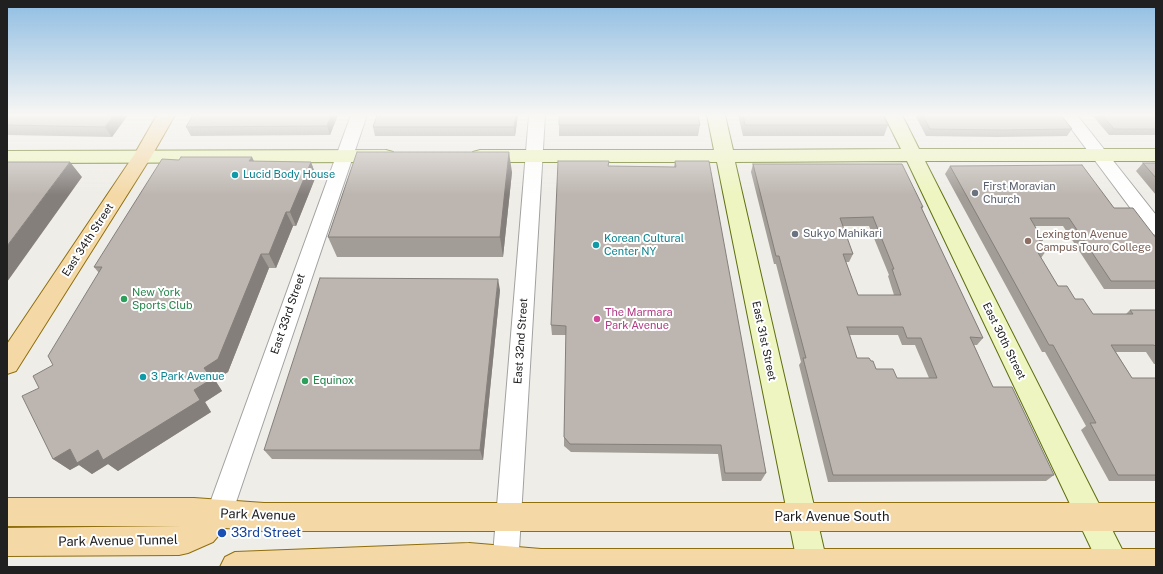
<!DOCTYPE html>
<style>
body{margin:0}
#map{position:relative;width:1163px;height:574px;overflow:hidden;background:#efede7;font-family:"Public Sans",sans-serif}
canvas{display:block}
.frame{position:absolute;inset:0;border:8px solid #202020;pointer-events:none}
</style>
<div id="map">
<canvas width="1163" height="574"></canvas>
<div class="frame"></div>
</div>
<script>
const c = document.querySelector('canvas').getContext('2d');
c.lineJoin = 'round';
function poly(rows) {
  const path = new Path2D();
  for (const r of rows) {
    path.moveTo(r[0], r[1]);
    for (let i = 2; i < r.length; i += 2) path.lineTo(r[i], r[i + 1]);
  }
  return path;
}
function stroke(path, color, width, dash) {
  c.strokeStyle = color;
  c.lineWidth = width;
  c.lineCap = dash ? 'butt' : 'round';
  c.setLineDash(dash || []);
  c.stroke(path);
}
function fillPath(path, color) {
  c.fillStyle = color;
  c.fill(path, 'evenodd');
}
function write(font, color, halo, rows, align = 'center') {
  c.font = font + ' "Public Sans",sans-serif';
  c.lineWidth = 4;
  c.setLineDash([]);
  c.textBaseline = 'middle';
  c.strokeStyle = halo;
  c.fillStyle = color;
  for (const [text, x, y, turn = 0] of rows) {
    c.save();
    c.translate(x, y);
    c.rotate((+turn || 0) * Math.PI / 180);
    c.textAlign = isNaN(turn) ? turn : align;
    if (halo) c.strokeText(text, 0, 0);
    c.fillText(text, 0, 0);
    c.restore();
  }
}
const street = poly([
 [351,115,367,115,232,514,228,523,219,527,210,523,206,514,351,115],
 [529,115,545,115,518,567,492,567,529,115],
 [1061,115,1077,115,1156,215,1156,235,1149,233,1061,115]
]);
const secondary = poly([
 [707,115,725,115,733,150,901,149,884,115,902,115,919,149,1156,149,1156,161,925,161,1131,567,1100,567,907,161,735,162,828,567,798,567,717,162,480,162,473,160,471,156,473,152,480,150,714,150,707,115],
 [386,150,393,152,395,156,393,160,386,162,7,163,7,151,386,150]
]);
const primary = poly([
 [157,115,175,115,151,157,16,371,7,374,7,344,134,155,157,115],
 [7,498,194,498,264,503,1156,503,1156,531,264,531,225,528,213,542,188,553,179,555,7,556,7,528,181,526,7,526,7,498],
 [469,543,541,549,1156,549,1156,567,220,567,225,557,235,552,469,543]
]);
const wall = poly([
 [7,115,128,115,112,137,7,135],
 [193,115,338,115,330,135,191,136,186,127],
 [377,115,518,115,515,136,375,136,373,127],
 [738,115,883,115,888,125,884,136,743,136],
 [915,115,1061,115,1072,129,1067,136,997,137,926,136],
 [1092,115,1156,115,1156,135,1109,135],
 [559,125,700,125,698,136,559,136],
 [254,161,311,162,316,176,296,226,293,226,276,268,269,268,228,372,215,380,222,391,205,402,211,412,118,471,108,464,92,474,79,465,70,470,53,459,39,388,53,365,99,273,94,267],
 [675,161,766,473,761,481,722,481,718,454,571,452,564,446,564,437,566,335,552,335,551,325,608,166,674,167],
 [1143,163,1156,163,1156,195,1136,171],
 [753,164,923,207,922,209,983,338,977,345,974,345,993,387,1054,475,1046,481,828,482,799,365,801,362,776,264,774,264,751,172],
 [842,226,869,226,889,275,888,276,894,295,858,295,846,262,849,262,853,254],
 [849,335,898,335,902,345,915,345,929,378,897,378,876,369,871,361,857,358],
 [950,166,1114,208,1156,238,1156,289,1104,289,1063,226,1035,226,1043,240,1041,243,1046,251,1041,258,1058,286,1075,299,1093,314,1126,314,1130,310,1156,310,1156,364,1154,364,1146,352,1116,352,1132,378,1156,378,1156,481,1109,481,1081,430,1086,426,1045,352,1042,352,945,174],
 [512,172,503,257,337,257,328,237],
 [500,290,483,460,272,459,264,450]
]);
const shadedWall = poly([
 [114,115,128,115,112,137,105,127],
 [331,115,338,115,330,135,327,126],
 [516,115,518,115,515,136,514,127],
 [509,152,512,172,503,257,500,237],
 [252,157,259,171,249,161],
 [70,162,82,177,7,282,7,246],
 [311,162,316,176,296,226,290,212],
 [286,212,293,226,276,268,269,254],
 [261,254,269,268,228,372,215,380,222,391,205,402,211,412,118,471,108,464,92,474,79,465,70,470,53,459,70,449,98,450,194,390,204,368],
 [498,279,500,290,483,460,480,450]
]);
const building = poly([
 [7,115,114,115,105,127,7,125,7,115],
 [193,115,331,115,327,126,186,127,193,115],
 [377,115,516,115,514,127,373,127,377,115],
 [559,115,698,115,700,125,559,125,559,115],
 [743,115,883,115,888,125,745,125,743,115],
 [922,115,1061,115,1072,129,1001,130,930,129,922,115],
 [1102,115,1156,115,1156,129,1114,129,1102,115],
 [357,152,509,152,500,237,328,237,357,152],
 [181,157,252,157,249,161,311,162,290,212,286,212,269,254,261,254,218,359,204,368,212,379,194,390,200,400,103,460,98,450,77,463,70,449,53,459,22,396,39,388,33,376,53,365,48,356,102,267,94,267,162,159,179,160,181,157],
 [558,161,609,161,608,166,676,167,675,161,709,161,766,473,725,473,721,445,570,444,564,437,566,326,551,325,558,161],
 [7,162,70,162,7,246,7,162],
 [1143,163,1156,163,1156,178,1143,163],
 [753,164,902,164,923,207,921,207,983,338,970,337,993,387,1012,387,1054,475,833,475,803,358,806,358,779,256,776,256,753,164],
 [873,217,894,269,892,269,901,295,858,295,843,254,853,254,840,218,873,217],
 [847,327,903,327,907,338,921,338,937,378,897,378,893,369,876,369,873,361,871,361,869,358,857,358,847,327],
 [1082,165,1114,208,1133,208,1156,238,1156,281,1111,281,1069,218,1030,218,1043,240,1039,239,1046,251,1037,251,1058,286,1067,286,1075,299,1083,299,1093,314,1133,314,1130,310,1156,310,1156,347,1154,345,1111,345,1132,378,1156,378,1156,475,1118,475,1090,423,1096,423,1053,345,1049,345,950,166,1082,165],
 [320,278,498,279,480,450,264,450,320,278]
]);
const markers = [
 [235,175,4,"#0f9aa8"],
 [975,193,4,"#6b7280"],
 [795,234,4,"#6b7280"],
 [1028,241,4,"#8d6e63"],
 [596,245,4,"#0f9aa8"],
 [124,299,4,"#2e9e5b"],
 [597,319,4,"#d1479c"],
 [143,377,4,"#0f9aa8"],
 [305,381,4,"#2e9e5b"],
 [222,533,5,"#1a4fb4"]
];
const cultureNames = [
 ["Lucid Body House",243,175],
 ["Korean Cultural",604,239],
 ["Center NY",604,252],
 ["3 Park Avenue",151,377]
];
const worshipNames = [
 ["First Moravian",983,187],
 ["Church",983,200],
 ["Sukyo Mahikari",803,234]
];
const educationNames = [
 ["Lexington Avenue",1036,235],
 ["Campus Touro College",1036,248]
];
const streetNames = [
 ["East 34th Street",88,240,-57],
 ["East 33rd Street",288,314,-71],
 ["East 32nd Street",521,341,-86],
 ["East 31st Street",764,341,78],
 ["East 30th Street",1004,341,64]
];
const leisureNames = [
 ["New York",132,293],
 ["Sports Club",132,306],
 ["Equinox",313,381]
];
const hotelNames = [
 ["The Marmara",605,313],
 ["Park Avenue",605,326]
];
const nearStreetnames = [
 ["Park Avenue",258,515,2],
 ["Park Avenue South",832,517],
 ["Park Avenue Tunnel",118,541,-1]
];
const nearTransitnames = [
 ["33rd Street",231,533]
];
stroke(street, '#a1a1a1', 2);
stroke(secondary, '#5d6f0e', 2);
stroke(primary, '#8f6e0d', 2);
fillPath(street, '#fff');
fillPath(secondary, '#eef5c0');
fillPath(primary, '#f4d9a7');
fillPath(wall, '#a39d97');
fillPath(shadedWall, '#847f7b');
fillPath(building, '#bdb6b0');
stroke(building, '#847f7b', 1);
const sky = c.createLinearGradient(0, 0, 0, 195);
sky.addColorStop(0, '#8fbde2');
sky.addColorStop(0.59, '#f8f7f4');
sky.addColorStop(1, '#f8f7f400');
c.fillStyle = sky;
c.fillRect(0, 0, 1163, 195);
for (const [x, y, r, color] of markers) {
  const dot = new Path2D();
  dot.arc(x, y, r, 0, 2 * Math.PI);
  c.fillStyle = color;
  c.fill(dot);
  stroke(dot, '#fff', 1.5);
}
write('11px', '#0d838f', '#fff', cultureNames, 'left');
write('11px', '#5b616d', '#fff', worshipNames, 'left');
write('11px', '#785e54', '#fff', educationNames, 'left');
write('11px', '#202020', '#fff', streetNames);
write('11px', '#27864d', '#fff', leisureNames, 'left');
write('11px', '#b23c85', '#fff', hotelNames, 'left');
write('13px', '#202020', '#fff', nearStreetnames);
write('13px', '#164399', '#fff', nearTransitnames, 'left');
</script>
